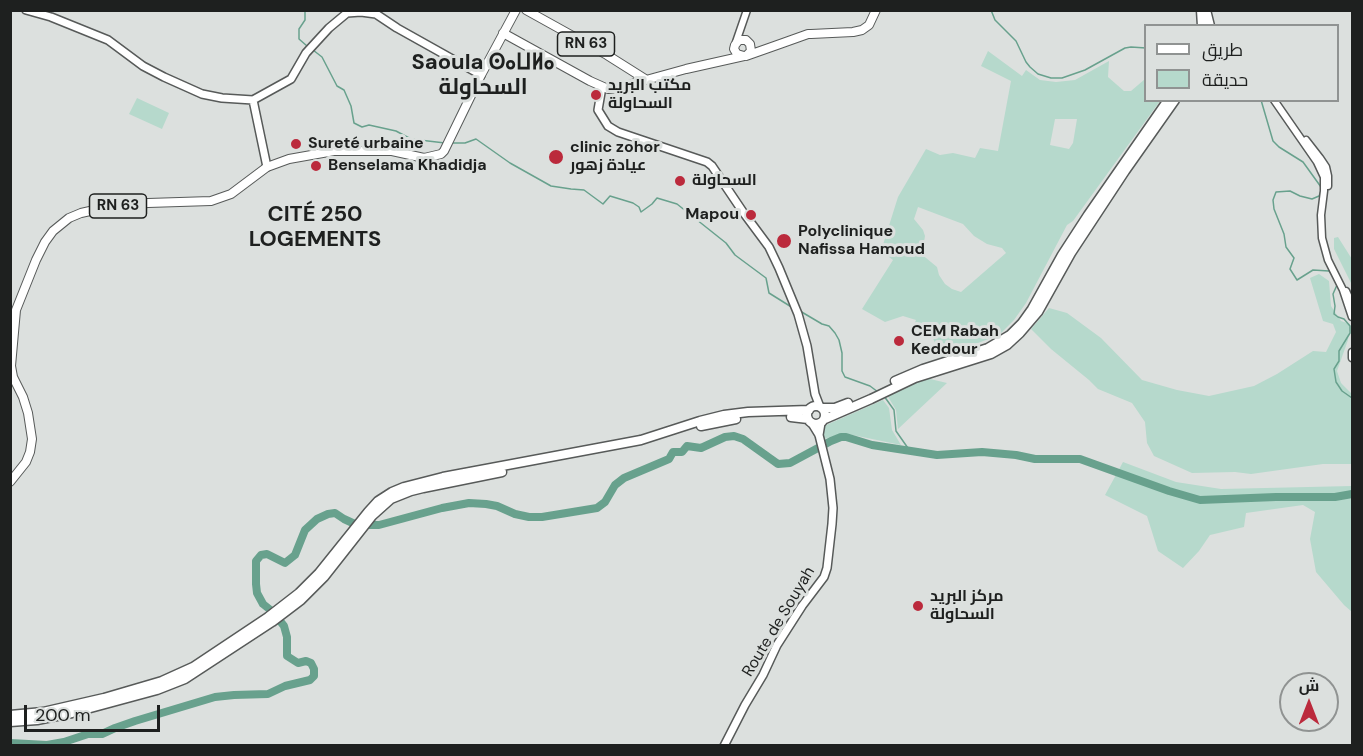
<!DOCTYPE html>
<meta charset="utf-8">
<style>
body{margin:0}
#map{position:relative;width:1363px;height:756px;overflow:hidden;background:#dce0de;font-family:"DM Sans",Cairo,sans-serif}
canvas{display:block}
.frame{position:absolute;inset:0;border:12px solid #1e201f;pointer-events:none}
.legend{position:absolute;left:1144px;top:24px;width:195px;height:78px;box-sizing:border-box;background:#dce0de;border:2px solid #909392;margin:0;padding:8px 10px;list-style:none;font-size:18px;color:#1e201f}
.legend li{display:flex;align-items:center;gap:12px;height:30px}
.legend b{width:30px;border:2px solid #909392}
.north{position:absolute;left:1279px;top:672px;width:60px;height:60px;box-sizing:border-box;background:#dce0de;border:2px solid #909392;border-radius:50%;rotate:0deg;font-size:16px;font-weight:700;line-height:24px;text-align:center;color:#1e201f}
.north::after{content:'';display:block;margin:auto;width:21px;height:27px;background:#bb2a3c;clip-path:polygon(50% 0,100% 100%,50% 72%,0 100%)}
.scale{position:absolute;left:24px;top:705px;width:136px;height:27px;box-sizing:border-box;border:3px solid #1e201f;border-top:0;padding-left:8px;font-size:18px;line-height:21px;white-space:nowrap;color:#1e201f;-webkit-text-stroke:4px #dce0de;paint-order:stroke}
</style>
<div id="map">
<canvas width="1363" height="756"></canvas>
<div class="frame"></div>
<ul class="legend">
<li><b style="height:8px;background:#fff"></b>طريق</li>
<li><b style="height:16px;background:#b6d9cc"></b>حديقة</li>
</ul>
<div class="north">ش</div>
<div class="scale">200 m</div>
</div>
<script>
const c = document.querySelector('canvas').getContext('2d');
c.lineJoin = 'round';
function fillPath(path, color) {
  c.fillStyle = color;
  c.fill(path, 'evenodd');
}
function poly(rows) {
  const path = new Path2D();
  for (const r of rows) {
    if (r.length === 3) {
      path.moveTo(r[0] + r[2], r[1]);
      path.arc(r[0], r[1], r[2], 0, 2 * Math.PI);
      continue;
    }
    path.moveTo(r[0], r[1]);
    for (let i = 2; i < r.length; i += 2) path.lineTo(r[i], r[i + 1]);
  }
  return path;
}
function stroke(path, color, width, dash) {
  c.strokeStyle = color;
  c.lineWidth = width;
  c.lineCap = dash ? 'butt' : 'round';
  c.setLineDash(dash || []);
  c.stroke(path);
}
function write(font, color, halo, rows, align = 'center') {
  c.font = font + ' "DM Sans",Cairo,"Noto Sans Tifinagh",sans-serif';
  c.lineWidth = 6;
  c.setLineDash([]);
  c.textBaseline = 'middle';
  c.strokeStyle = halo;
  c.fillStyle = color;
  for (const [text, x, y, turn = 0] of rows) {
    c.save();
    c.translate(x, y);
    c.rotate((+turn || 0) * Math.PI / 180);
    c.textAlign = isNaN(turn) ? turn : align;
    if (halo) c.strokeText(text, 0, 0);
    c.fillText(text, 0, 0);
    c.restore();
  }
}
const green = poly([
 [988,51,1022,76,1026,70,1040,80,1056,82,1075,80,1109,61,1108,77,1124,91,1131,91,1145,79,1146,100,1160,101,1073,221,1067,225,1026,303,1014,320,999,335,941,357,929,329,914,325,916,320,903,316,885,322,862,309,893,260,881,251,898,197,926,149,940,155,953,153,975,158,980,148,998,151,1011,81,981,66],
 [1055,119,1077,119,1073,143,1069,149,1050,145],
 [918,207,963,224,974,236,987,244,1002,248,1006,253,961,292,952,289,945,284,939,275,937,267,920,253,923,248,925,236,923,230,914,219],
 [137,98,169,113,162,129,129,114],
 [1338,237,1350,256,1352,259,1352,285,1334,249,1334,238],
 [1319,274,1329,281,1331,306,1341,321,1350,324,1348,340,1337,371,1341,383,1352,394,1352,464,1323,464,1251,474,1235,472,1192,473,1154,456,1147,443,1145,422,1132,403,1098,389,1089,380,1051,349,1031,329,1049,308,1067,313,1101,338,1142,380,1177,390,1209,396,1254,386,1277,374,1313,351,1326,352,1336,332,1333,324,1323,321,1310,278],
 [926,378,947,383,898,429,896,410,887,395],
 [883,400,889,408,892,430,901,445,843,433,824,439,824,426],
 [1123,462,1176,482,1221,489,1352,486,1352,612,1344,605,1316,572,1310,539,1315,512,1303,505,1246,513,1244,527,1210,535,1199,551,1183,568,1158,551,1147,516,1105,495]
]);
const stream = poly([
 [305,10,305,20,299,29,299,39,307,46],
 [991,10,995,20,1016,41,1026,62,1030,67,1038,74,1051,78,1062,78,1085,70,1125,48,1131,47,1146,48],
 [313,50,322,57,337,86,344,90,351,106,354,123,362,127,369,125,396,131,411,139,445,143],
 [1261,100,1273,141,1279,147,1303,162,1321,187],
 [452,143,465,143,476,139,510,163,551,186,571,189,584,190,603,204,610,196,633,203,639,207,641,212,652,204,657,198,677,204,726,243,735,255,766,278,769,293,793,308],
 [1321,191,1319,196,1312,199,1300,196,1290,191,1276,192,1273,200,1274,209,1284,234,1286,247,1294,258,1290,269,1297,280,1313,270,1329,271,1333,276],
 [1337,285,1333,294,1335,306,1334,314,1338,317,1344,319,1350,326,1350,333,1339,351,1339,361,1334,369,1336,382,1342,391,1352,398],
 [800,311,822,324,829,326,835,333,839,340,842,353,842,371,845,377,870,386,878,392],
 [884,396,894,410,896,431,910,451]
]);
const river = poly([
 [10,743,47,745,64,742,88,734,102,734,115,728,135,721,215,697,234,695,268,694,285,686,310,680,314,676,314,669,311,663,306,661,298,663,287,656,287,637,284,626,273,612,263,604,257,593,256,584,256,561,261,555,267,554,285,563,295,555,305,530,317,519,328,514,335,513,344,519,357,525,379,525,442,508,469,503,486,504,497,506,515,514,529,517,542,517,597,508,605,502,615,485,624,478,669,459,673,452,682,452,687,446,701,448,725,437,734,436,743,439,778,464,790,463,831,441,841,437,846,437,872,445,937,455,982,452,1016,455,1035,459,1080,459,1169,491,1200,500,1276,497,1335,497,1352,494]
]);
const tertiary = poly([
 [736,42,747,10],
 [1274,100,1317,162,1324,177,1324,191,1321,215,1322,238,1328,260,1343,290,1352,317],
 [1306,140,1320,158,1326,167,1328,176,1328,186],
 [1346,291,1352,304],
 [1352,352,1352,358]
]);
const secondary = poly([
 [26,10,51,17,108,40,143,66,164,77,202,94,222,98,253,100,291,79,306,53,329,28,347,13,361,12,376,14,397,28,481,75],
 [602,87,598,110,608,126,618,132,707,162,712,166,743,212,769,247,779,268,798,314,807,346,815,394,820,407],
 [253,100,267,167],
 [819,435,821,423],
 [724,746,745,705,763,675,777,645,802,606,824,577,827,568,832,524,833,508,830,479,819,435,811,422]
]);
const primary = poly([
 [526,10,607,55,645,79],
 [503,33,590,81,608,89,617,88,686,69,744,56],
 [746,56,751,51,750,44,746,40,739,40,735,45,734,49,737,54,744,56,746,56,780,44,808,34,811,34,853,32,862,30,869,25,876,10],
 [10,482,26,462,30,452,32,439,28,413,23,397,13,377,11,366,16,310,36,260,45,242,53,231,69,218,81,213,108,207,148,203,211,201,231,194,267,167,289,159,334,151,392,151,424,158,441,154,444,151,481,75,516,10]
]);
const trunk = poly([
 [1201,10,1202,26],
 [1206,10,1210,26],
 [895,381,923,369,988,348,1010,335,1022,323,1032,309,1062,255,1088,215,1168,100],
 [816,415,9],
 [822,408,835,408,848,403],
 [791,417,808,419],
 [825,419,871,399,915,378,991,354,1007,345,1020,333,1038,312,1071,253,1125,171,1175,100],
 [701,426,736,419],
 [10,715,43,712,104,698,162,681,193,667,268,617,299,593,319,573,368,512,378,501,392,492,404,487,443,477,641,440,700,421,724,415,748,412,809,410],
 [10,722,37,720,72,713,157,690,185,679,272,622,301,600,324,577,372,516,391,499,411,491,423,488,502,472]
]);
const markers = [
 [596,95,6,"#bb2a3c"],
 [296,144,6,"#bb2a3c"],
 [556,157,8,"#bb2a3c"],
 [316,166,6,"#bb2a3c"],
 [680,181,6,"#bb2a3c"],
 [751,215,6,"#bb2a3c"],
 [784,241,8,"#bb2a3c"],
 [899,341,6,"#bb2a3c"],
 [918,606,6,"#bb2a3c"]
];
const shields = [
 [586,44,57],
 [118,206,57]
];
const shieldNames = [
 ["RN 63",586,44],
 ["RN 63",118,206]
];
const poiNames = [
 ["مكتب البريد",608,86],
 ["السحاولة",608,104],
 ["Sureté urbaine",308,144],
 ["clinic zohor",570,148],
 ["عيادة زهور",570,166],
 ["Benselama Khadidja",328,166],
 ["السحاولة",692,181],
 ["Mapou",739,215,"right"],
 ["Polyclinique",798,232],
 ["Nafissa Hamoud",798,250],
 ["CEM Rabah",911,332],
 ["Keddour",911,350],
 ["مركز البريد",930,597],
 ["السحاولة",930,615]
];
const streetNames = [
 ["Route de Souyah",779,622,-59]
];
const districtNames = [
 ["Saoula ⵙⴰⵡⵍⴰ",483,63],
 ["السحاولة",483,88],
 ["CITÉ 250",315,215],
 ["LOGEMENTS",315,240]
];
fillPath(green, '#b6d9cc');
stroke(stream, '#68a18d', 1.5);
stroke(river, '#68a18d', 8);
stroke(tertiary, '#575a59', 9);
stroke(secondary, '#575a59', 10);
stroke(primary, '#575a59', 10);
stroke(trunk, '#575a59', 11);
stroke(tertiary, '#fff', 6);
stroke(secondary, '#fff', 7);
stroke(primary, '#fff', 8);
stroke(trunk, '#fff', 8);
for (const [x, y, r, color] of markers) {
  const dot = new Path2D();
  dot.arc(x, y, r, 0, 2 * Math.PI);
  c.fillStyle = color;
  c.fill(dot);
  stroke(dot, '#dce0de', 2);
}
for (const [x, y, w] of shields) {
  const box = new Path2D();
  box.roundRect(x - w / 2, y - 12, w, 24, 4.5);
  c.fillStyle = '#dce0de';
  c.fill(box);
  stroke(box, '#1e201f', 1.5);
}
write('bold 15px', '#1e201f', null, shieldNames);
write('bold 16px', '#1e201f', '#dce0de', poiNames, 'left');
write('16px', '#1e201f', '#dce0de', streetNames);
write('bold 22px', '#1e201f', '#dce0de', districtNames);
</script>
